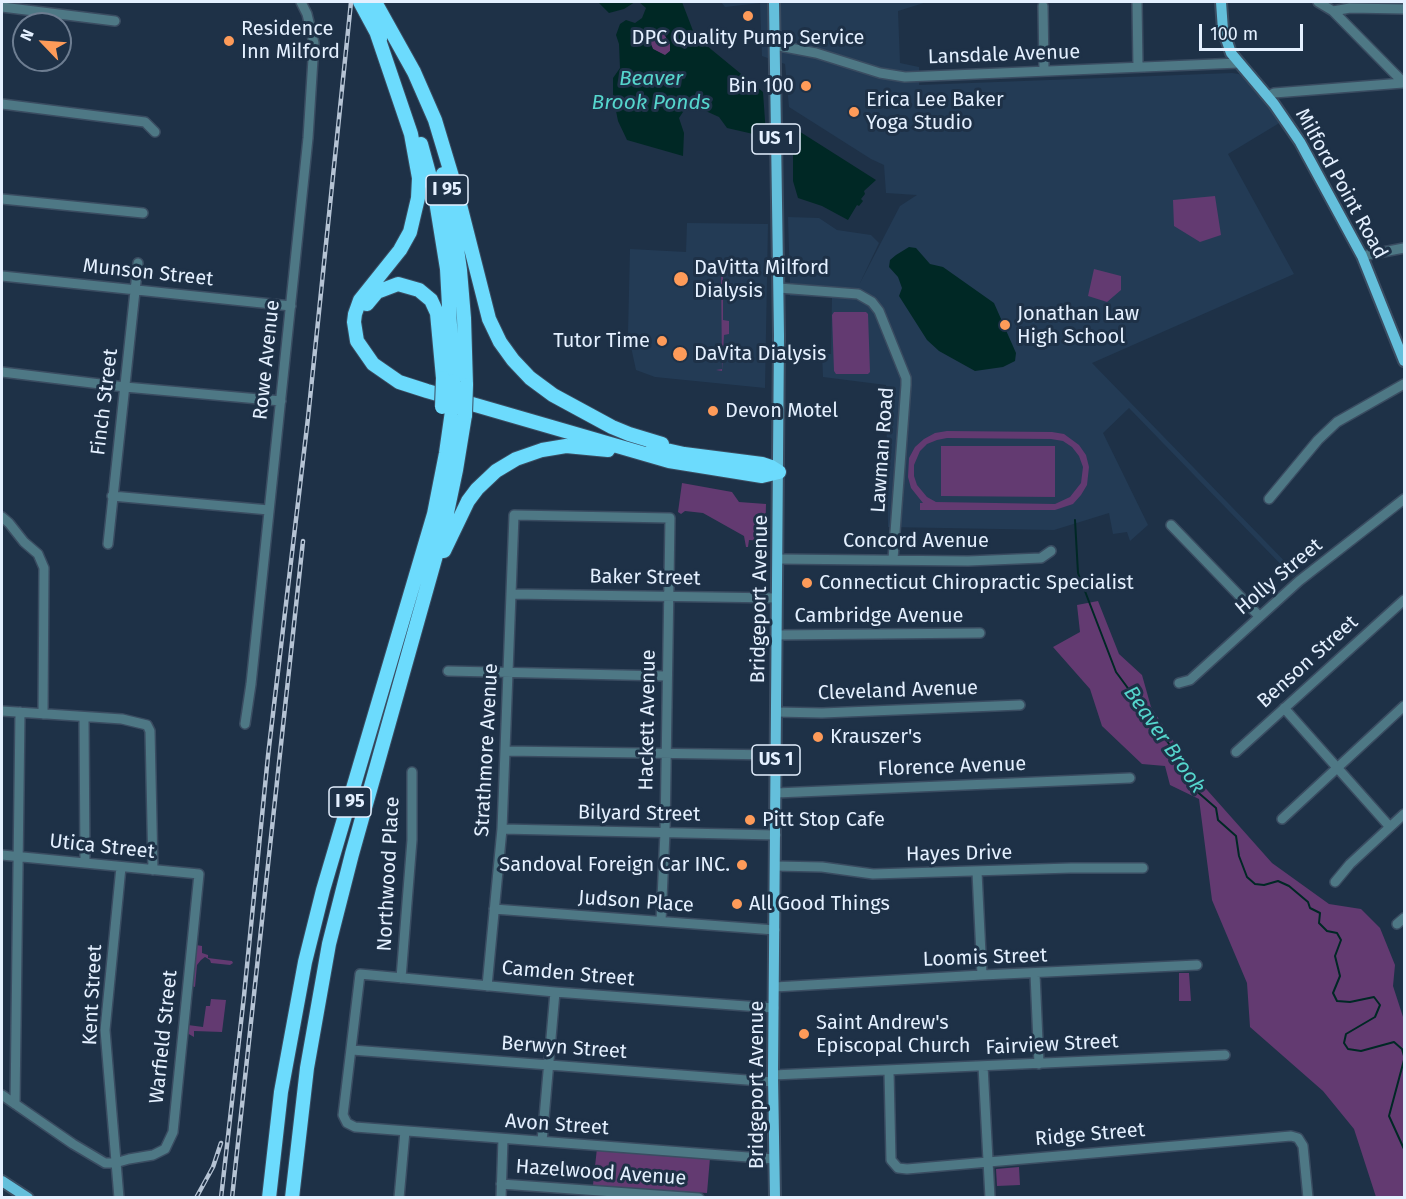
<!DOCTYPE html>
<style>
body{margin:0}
#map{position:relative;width:1406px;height:1199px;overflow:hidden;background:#1e3147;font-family:"Fira Sans",sans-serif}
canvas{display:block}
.frame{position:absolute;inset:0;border:3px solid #e4f0ff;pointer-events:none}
.north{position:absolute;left:12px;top:12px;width:60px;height:60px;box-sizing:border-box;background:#1e3147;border:2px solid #6d7d91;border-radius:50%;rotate:295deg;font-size:16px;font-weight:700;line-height:24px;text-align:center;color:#e4f0ff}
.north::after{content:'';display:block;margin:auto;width:21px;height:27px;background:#fe9b59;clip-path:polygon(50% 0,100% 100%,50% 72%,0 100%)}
.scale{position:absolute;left:1199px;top:24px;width:104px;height:27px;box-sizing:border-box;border:3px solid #e4f0ff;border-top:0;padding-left:8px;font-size:18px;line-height:21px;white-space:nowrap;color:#e4f0ff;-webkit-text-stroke:4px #1e3147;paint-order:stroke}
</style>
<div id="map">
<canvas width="1406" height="1199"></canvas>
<div class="frame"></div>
<div class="north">N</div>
<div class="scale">100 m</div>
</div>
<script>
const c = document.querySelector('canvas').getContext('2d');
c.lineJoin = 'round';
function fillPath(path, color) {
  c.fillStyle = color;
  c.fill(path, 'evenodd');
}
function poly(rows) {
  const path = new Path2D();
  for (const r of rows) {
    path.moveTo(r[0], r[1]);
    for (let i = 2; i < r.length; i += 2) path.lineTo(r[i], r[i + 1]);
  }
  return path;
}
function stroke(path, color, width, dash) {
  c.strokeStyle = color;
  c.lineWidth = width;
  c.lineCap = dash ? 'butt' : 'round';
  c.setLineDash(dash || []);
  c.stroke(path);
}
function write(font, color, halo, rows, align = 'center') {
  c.font = font + ' "Fira Sans",sans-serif';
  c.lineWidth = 6;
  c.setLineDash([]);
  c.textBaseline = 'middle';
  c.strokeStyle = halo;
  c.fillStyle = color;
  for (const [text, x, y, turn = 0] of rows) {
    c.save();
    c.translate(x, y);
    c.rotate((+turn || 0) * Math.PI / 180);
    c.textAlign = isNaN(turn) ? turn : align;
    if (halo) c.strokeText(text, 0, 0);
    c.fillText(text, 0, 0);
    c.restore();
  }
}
const built = poly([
 [721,2,927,2,898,11,900,63,919,67,919,85,1232,73,1239,74,1250,84,1281,122,1228,154,1294,274,1092,363,1297,574,1293,577,1129,408,1103,433,1148,525,1130,541,1127,532,1113,534,1109,513,1054,530,888,527,886,385,823,377,822,353,831,354,832,297,790,296,790,285,799,284,790,283,788,217,819,218,837,230,871,235,879,243,859,285,900,206,917,195,886,193,884,165,871,159,789,107,785,64,762,56,760,3,725,7],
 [687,223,768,224,765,388,655,377,636,370,628,333,630,249,686,252]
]);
const green = poly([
 [659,30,663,32,670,44,670,51,665,56,653,49,649,40,653,32],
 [1215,196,1221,235,1200,242,1174,226,1173,200],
 [717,269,723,270,728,274,723,276,723,320,729,321,729,334,724,335,722,371,716,370,722,369,721,271,716,270],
 [1094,269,1121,276,1121,290,1107,302,1088,296],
 [834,312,866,312,868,314,870,372,868,374,836,374,834,371,832,315],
 [947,431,1052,432,1064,434,1079,445,1086,455,1089,467,1087,485,1081,495,1073,504,1055,510,920,510,920,503,923,503,911,488,908,477,909,458,915,447,924,439,935,433],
 [947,438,1051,439,1063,441,1072,447,1079,456,1083,467,1081,483,1070,497,1055,504,936,502,927,497,917,485,914,476,914,465,920,451,927,444,937,440],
 [941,446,1055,446,1055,497,941,496],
 [682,483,732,492,739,502,766,504,765,541,749,540,748,547,746,547,744,536,703,513,685,511,681,514,678,512],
 [1098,601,1119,654,1142,675,1151,707,1200,782,1272,863,1329,904,1361,909,1380,928,1395,965,1393,986,1404,1020,1404,1197,1376,1197,1354,1129,1323,1091,1250,1027,1247,983,1212,900,1199,799,1170,785,1165,766,1142,764,1102,726,1090,689,1053,647,1080,632,1077,605],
 [196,945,202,946,202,953,208,955,208,958,232,961,233,963,230,965,211,963,210,960,205,957,201,960,197,965,195,987,192,986],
 [1179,973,1189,973,1191,1001,1179,1001],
 [211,999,226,1000,222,1032,194,1031,194,1037,187,1033,188,1025,203,1027,206,1006,210,1006],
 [597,1148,710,1158,707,1193,595,1186,593,1185],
 [1019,1167,1020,1185,997,1186,996,1169]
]);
const water = poly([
 [598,2,635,2,624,9,609,13],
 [639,2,682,2,695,36,763,92,766,135,762,136,727,128,719,117,699,108,687,106,679,118,684,133,683,156,627,140,618,121,613,96,613,78,620,68,619,44,616,35,620,24,626,20,635,23,642,18,646,8],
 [659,30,663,32,670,44,670,51,665,55,653,49,649,40,653,33],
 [794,128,876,180,864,191,865,194,861,199,863,201,859,206,857,205,848,220,822,206,798,198,793,181,793,151,787,140],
 [909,247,916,248,930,264,943,267,994,303,1016,353,1015,361,1003,367,975,371,939,351,927,340,899,296,902,288,898,277,889,267,890,260,896,255]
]);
const stream = poly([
 [1075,520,1078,573,1116,672,1175,752,1193,788,1216,808,1218,820,1236,836,1239,856,1247,877,1255,884,1264,885,1278,881,1289,886,1308,902,1310,908,1320,913,1319,923,1327,931,1337,933,1341,940,1335,956,1340,976,1333,993,1337,1001,1350,1002,1374,997,1380,1005,1375,1017,1346,1034,1344,1043,1348,1049,1361,1051,1394,1042,1402,1049,1404,1056],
 [1404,1060,1389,1116,1404,1149]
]);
const minor = poly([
 [1137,2,1138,67],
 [1318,2,1333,11,1404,83],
 [1043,6,1044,71],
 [2,7,115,21],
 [1333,11,1350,8,1404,9],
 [774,45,816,53,880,73,905,77,1239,63],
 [1268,96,1274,93,1403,83],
 [2,104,145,122,155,132],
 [2,199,143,213],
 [1362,256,1404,248],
 [2,276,291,306],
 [779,288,858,294,872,302,879,311,906,378,906,385,893,559],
 [2,372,125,387,281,401],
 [112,496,269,510],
 [1269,499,1318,440,1337,422,1404,384],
 [2,517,9,523,24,542,38,554,44,568,43,714],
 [1171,525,1259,616],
 [108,544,138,263],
 [778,559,968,561,1041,558,1051,551],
 [511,594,777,598],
 [777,635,980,633],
 [448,671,666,676],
 [1179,683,1190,680,1299,581,1404,499],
 [1284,708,1390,827],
 [2,711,122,719,147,725,150,731,153,870],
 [777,712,822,713,1020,705],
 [84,717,85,862],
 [245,724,251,684,308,138,314,43,307,14,301,2],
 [506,751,776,755],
 [1236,752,1404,600],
 [776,793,1130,778],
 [1282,819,1404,706],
 [502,829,776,835],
 [2,855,199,874,173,1132,165,1149,153,1155,129,1159,115,1163,105,1163,73,1144,2,1095],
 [776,866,822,867,873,874,1071,868,1143,868],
 [977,872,982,975],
 [1335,882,1350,864,1404,814],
 [494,909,775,930],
 [1397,924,1404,918],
 [1035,974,1039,1064],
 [401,978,412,840,412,772],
 [487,986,502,829,514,515,670,518,665,832,661,921],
 [775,987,982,975,1197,965],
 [352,1050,773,1082],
 [983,1066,990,1198],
 [889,1071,891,1160,898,1168,907,1169,1291,1136,1298,1138,1303,1146,1308,1198],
 [773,1075,1225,1055],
 [15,1104,20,712],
 [542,1141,555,992],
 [774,1159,355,1127,347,1123,343,1115,360,974,555,992,774,1008],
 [501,1184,699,1198],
 [119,1198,105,1030,121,867],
 [399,1198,405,1131],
 [501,1198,503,1139]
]);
const major = poly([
 [774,2,779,336,773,1075,775,1198],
 [1221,2,1223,30,1231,53,1274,104,1300,142,1362,256,1404,361],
 [2,1181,28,1198]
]);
const highway = poly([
 [360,2,380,39],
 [375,2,414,72,435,120,457,193,489,319,500,342,513,360,530,378,553,395,612,427,629,434,662,444],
 [376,31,411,134,419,178,418,198,410,232,400,250,360,300,355,314,354,322,357,341,373,364,399,382,427,391,669,461,762,476,779,472],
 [421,144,435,195,447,269,453,381],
 [443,174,453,220,460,270,464,318,466,385],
 [367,304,377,292,398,284,419,290,431,300,437,313,443,378],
 [653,447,684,454,762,464,771,467,779,472],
 [444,551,468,501,477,489,496,471,516,459,542,450,566,446,608,450],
 [269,1198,281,1092,305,962,323,890,434,514,446,453,452,411],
 [292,1198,307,1068,329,944,352,854,444,527,456,470,465,415]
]);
const rail = poly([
 [196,1198,213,1167,221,1143],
 [221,1198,244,996,268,756,308,418,351,2],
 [232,1198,303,541]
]);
const highwayBridge = poly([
 [442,407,443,378],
 [452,411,453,381],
 [465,415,466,385]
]);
const markers = [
 [748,16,6,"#fe9b59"],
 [229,41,6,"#fe9b59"],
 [806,86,6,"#fe9b59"],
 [854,112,6,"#fe9b59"],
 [681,279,8,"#fe9b59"],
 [1005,325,6,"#fe9b59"],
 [662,341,6,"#fe9b59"],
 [680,354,8,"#fe9b59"],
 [713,411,6,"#fe9b59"],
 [807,583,6,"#fe9b59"],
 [818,737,6,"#fe9b59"],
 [750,820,6,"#fe9b59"],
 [742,865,6,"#fe9b59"],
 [737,904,6,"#fe9b59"],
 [804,1034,6,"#fe9b59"]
];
const shields = [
 [776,139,48],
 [447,190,42],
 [776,760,48],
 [350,802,42]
];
const shieldNames = [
 ["US 1",776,139],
 ["I 95",447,190],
 ["US 1",776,760],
 ["I 95",350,802]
];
const poiNames = [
 ["Residence",241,29],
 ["Inn Milford",241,52],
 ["DPC Quality Pump Service",748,38,"center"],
 ["Bin 100",794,86,"right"],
 ["Erica Lee Baker",866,100],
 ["Yoga Studio",866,123],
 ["DaVitta Milford",694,268],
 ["Dialysis",694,291],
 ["Jonathan Law",1017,314],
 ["High School",1017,337],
 ["Tutor Time",650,341,"right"],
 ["DaVita Dialysis",694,354],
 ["Devon Motel",725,411],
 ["Connecticut Chiropractic Specialist",819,583],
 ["Krauszer's",830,737],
 ["Pitt Stop Cafe",762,820],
 ["Sandoval Foreign Car INC.",730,865,"right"],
 ["All Good Things",749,904],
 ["Saint Andrew's",816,1023],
 ["Episcopal Church",816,1046]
];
const streetNames = [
 ["Lansdale Avenue",1004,55,-2],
 ["Milford Point Road",1341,184,61],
 ["Munson Street",148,273,6],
 ["Rowe Avenue",267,360,-84],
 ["Finch Street",105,402,-83],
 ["Lawman Road",883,450,-86],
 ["Concord Avenue",916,541],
 ["Holly Street",1279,577,-40],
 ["Baker Street",645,578,1],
 ["Bridgeport Avenue",760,599,-89],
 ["Cambridge Avenue",879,616],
 ["Benson Street",1308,662,-42],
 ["Cleveland Avenue",898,691,-2],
 ["Hackett Avenue",648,720,-89],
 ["Strathmore Avenue",487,750,-87],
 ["Florence Avenue",952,767,-2],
 ["Bilyard Street",639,814,1],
 ["Utica Street",102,847,6],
 ["Hayes Drive",959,854,-1],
 ["Northwood Place",389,874,-87],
 ["Judson Place",636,902,4],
 ["Loomis Street",985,958,-2],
 ["Camden Street",568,974,5],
 ["Kent Street",93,995,-87],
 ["Warfield Street",164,1037,-84],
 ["Fairview Street",1052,1045,-3],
 ["Berwyn Street",564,1048,4],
 ["Bridgeport Avenue",757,1085,-90],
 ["Avon Street",557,1125,4],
 ["Ridge Street",1090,1135,-5],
 ["Hazelwood Avenue",601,1173,4]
];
const waterNames = [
 ["Beaver",651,79],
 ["Brook Ponds",651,103],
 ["Beaver Brook",1164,740,55]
];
fillPath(built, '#233b55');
fillPath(green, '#633a71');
fillPath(water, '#002825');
stroke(stream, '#002825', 2);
stroke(minor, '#3a4c61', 12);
stroke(major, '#3a4c61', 14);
stroke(highway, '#3a4c61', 16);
stroke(minor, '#4e7885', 9);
stroke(major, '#64bfdb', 10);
stroke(highway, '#6cdbfd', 14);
stroke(rail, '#b5c3d4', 4.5);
stroke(rail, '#1e3147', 2, [7]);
stroke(highwayBridge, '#3a4c61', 16, []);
stroke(highwayBridge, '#6cdbfd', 14);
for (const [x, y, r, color] of markers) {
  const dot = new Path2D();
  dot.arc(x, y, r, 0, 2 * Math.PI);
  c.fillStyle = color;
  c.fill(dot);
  stroke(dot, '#1e3147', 2);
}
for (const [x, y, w] of shields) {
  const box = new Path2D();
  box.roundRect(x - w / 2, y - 15, w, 30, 4.5);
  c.fillStyle = '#1e3147';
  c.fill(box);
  stroke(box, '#e4f0ff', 1.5);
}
write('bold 18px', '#e4f0ff', null, shieldNames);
write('20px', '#e4f0ff', '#1e3147', poiNames, 'left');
write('20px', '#e4f0ff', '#1e3147', streetNames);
write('italic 21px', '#55d6cd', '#1e3147', waterNames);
</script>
